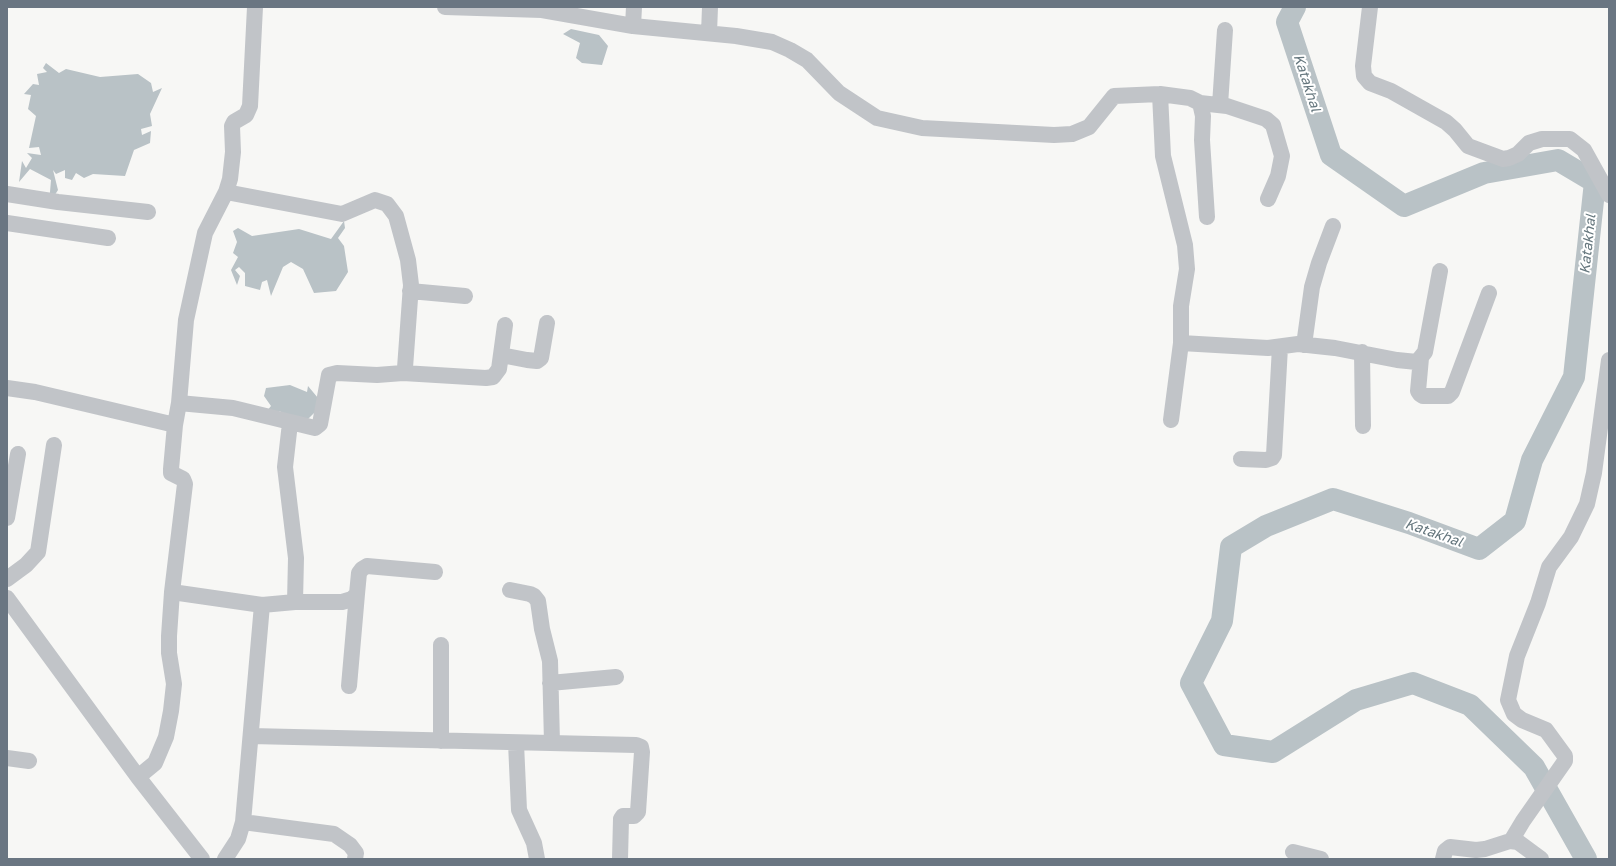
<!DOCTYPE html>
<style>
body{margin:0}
#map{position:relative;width:1616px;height:866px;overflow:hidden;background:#f7f7f5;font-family:"Golos Text",sans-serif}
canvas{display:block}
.frame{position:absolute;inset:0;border:8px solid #6a7682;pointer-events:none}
</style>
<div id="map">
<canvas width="1616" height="866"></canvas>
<div class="frame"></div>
</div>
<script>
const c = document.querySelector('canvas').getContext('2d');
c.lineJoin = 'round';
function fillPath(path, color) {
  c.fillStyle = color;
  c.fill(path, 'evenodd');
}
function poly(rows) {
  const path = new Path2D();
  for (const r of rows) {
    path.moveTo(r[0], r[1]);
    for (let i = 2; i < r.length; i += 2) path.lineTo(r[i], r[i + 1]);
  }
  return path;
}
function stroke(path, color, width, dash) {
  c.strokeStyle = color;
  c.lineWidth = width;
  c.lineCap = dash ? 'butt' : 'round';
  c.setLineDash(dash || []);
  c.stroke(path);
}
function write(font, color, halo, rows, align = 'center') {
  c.font = font + ' "Golos Text",sans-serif';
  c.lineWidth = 4;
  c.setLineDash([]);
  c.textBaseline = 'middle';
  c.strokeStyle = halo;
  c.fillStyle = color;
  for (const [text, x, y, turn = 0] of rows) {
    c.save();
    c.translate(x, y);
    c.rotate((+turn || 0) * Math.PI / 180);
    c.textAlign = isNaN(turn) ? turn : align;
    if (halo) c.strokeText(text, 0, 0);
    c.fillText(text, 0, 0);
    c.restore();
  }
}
const water = poly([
 [571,29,599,35,608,46,602,65,582,63,576,58,580,43,563,34],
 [46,63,59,73,66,69,100,77,138,74,151,83,153,92,162,88,150,114,152,126,141,129,142,135,151,131,150,143,134,150,125,176,93,174,84,178,76,173,72,180,65,178,65,170,56,174,53,170,58,190,49,204,51,180,30,169,19,182,22,161,26,168,32,158,27,153,41,155,39,147,29,148,36,116,28,109,31,95,24,94,33,84,39,85,37,74,47,72,43,68],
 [344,221,345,228,338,238,344,246,348,272,336,291,314,293,303,269,291,262,283,267,271,296,267,280,262,282,260,290,245,286,245,273,239,267,235,270,240,276,237,285,231,270,238,257,233,253,237,242,233,231,238,228,252,236,299,229,331,239],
 [290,385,307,392,308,386,318,398,315,412,305,422,279,411,266,412,271,406,264,396,266,388]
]);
const river = poly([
 [1295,7,1287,22,1331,155,1404,206,1484,173,1558,160,1595,182,1574,377,1532,460,1515,521,1479,549,1409,523,1333,499,1266,526,1231,547,1222,621,1191,683,1224,745,1273,752,1356,700,1413,683,1470,705,1534,767,1586,859]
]);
const minor = poly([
 [445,7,542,10,633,26,736,36,772,42,790,50,807,60,839,93,877,118,922,128,1054,135,1072,134,1089,127,1114,96,1160,94,1190,98,1200,103,1203,116,1202,140,1207,217],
 [1370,7,1363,66,1364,76,1370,83,1391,91,1446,122,1455,130,1468,146,1503,159,1509,158,1518,154,1529,143,1542,139,1570,139,1584,150,1609,195],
 [633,26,634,7],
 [709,33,710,7],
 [1160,94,1163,156,1185,245,1187,269,1181,306,1181,343,1171,420],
 [1200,103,1227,106,1266,119,1273,125,1282,156,1278,176,1268,199],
 [1220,105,1225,30],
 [7,194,58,202,148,212],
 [7,223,108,238],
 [410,291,465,296],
 [1181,343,1268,348,1298,344,1335,348,1397,360,1417,362,1425,352,1440,271],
 [1304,345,1312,287,1319,263,1333,226],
 [1362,352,1363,426],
 [501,355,527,360,537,361,541,358,547,323],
 [1421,358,1418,391,1420,394,1423,396,1448,396,1452,392,1489,293],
 [403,373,486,378,493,377,499,369,505,325],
 [7,388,35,392,175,425],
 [179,403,233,408,315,428,320,424,329,375,337,373,377,375,403,373,405,368,411,285,408,260,396,216,387,204,375,200,342,214,226,192],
 [290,423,285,467,296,558,295,602],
 [1241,459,1266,460,1272,458,1274,455,1280,347],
 [7,518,18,454],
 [7,579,26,565,38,552,54,445],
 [510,590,530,594,534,596,538,601,542,629,550,661,552,743],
 [172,592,185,484,183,479,171,473,171,469,175,425,179,403,186,320,205,233,226,192,230,179,233,152,232,126,234,122,246,115,250,106,255,7],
 [7,598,138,777,202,859],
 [441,645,441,741],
 [550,683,616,677],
 [349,686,357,594],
 [251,736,636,745,641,747,642,752,638,812,634,816,623,816,621,819,620,859],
 [516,743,519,810,534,843,537,859],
 [7,758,29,761],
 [138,777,155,763,166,737,171,711,174,684,169,653,169,636,172,592,262,605,295,602,342,602,352,599,357,594,359,573,362,569,367,566,435,572],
 [243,822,334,834,350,845,356,853,355,859],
 [1511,841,1523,821,1565,761,1565,756,1546,730,1522,720,1514,714,1508,700,1517,656,1538,603,1549,567,1571,537,1587,504,1594,473,1609,360],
 [1293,852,1321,859],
 [225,859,238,839,243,822,262,605],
 [1443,859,1445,851,1450,847,1476,850,1485,849,1510,841,1518,842,1541,859]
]);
const waterNames = [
 ["Katakhal",1307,83,72],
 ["Katakhal",1588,244,-84],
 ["Katakhal",1434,533,19]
];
fillPath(water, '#b9c2c6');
stroke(river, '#b9c2c6', 22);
stroke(minor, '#c1c4c8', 16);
write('italic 14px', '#66777e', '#fff', waterNames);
</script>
